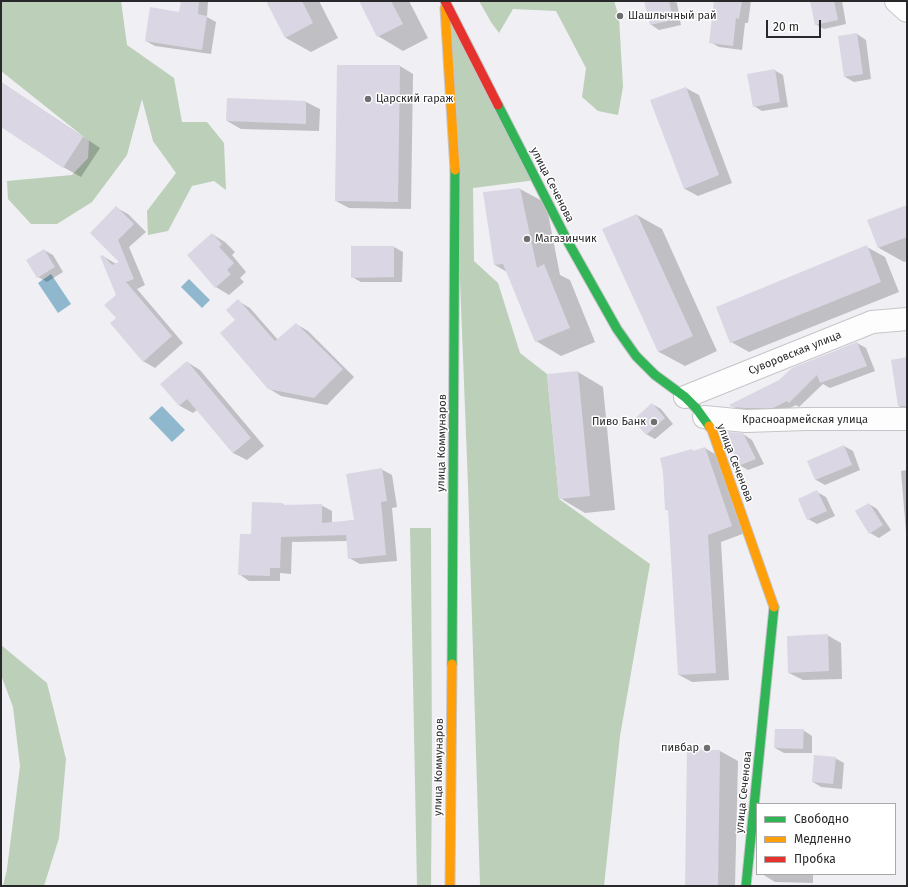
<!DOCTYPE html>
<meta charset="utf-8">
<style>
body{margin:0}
#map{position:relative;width:908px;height:887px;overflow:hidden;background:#f0eff4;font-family:"Fira Sans",sans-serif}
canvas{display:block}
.frame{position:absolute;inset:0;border:2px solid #29292b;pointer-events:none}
.legend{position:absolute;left:756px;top:803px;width:140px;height:72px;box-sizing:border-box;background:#fff;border:1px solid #a9a9aa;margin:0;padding:5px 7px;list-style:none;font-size:12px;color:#29292b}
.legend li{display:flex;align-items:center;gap:8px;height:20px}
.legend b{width:20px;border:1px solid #a9a9aa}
.scale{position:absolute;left:766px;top:20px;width:55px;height:18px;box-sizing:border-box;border:2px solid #29292b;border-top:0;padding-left:5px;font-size:12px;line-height:14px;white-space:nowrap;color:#29292b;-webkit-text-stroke:3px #fff;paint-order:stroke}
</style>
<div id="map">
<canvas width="908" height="887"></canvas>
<div class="frame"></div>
<ul class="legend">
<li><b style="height:5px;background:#30b455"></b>Свободно</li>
<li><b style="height:5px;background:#ff9f0a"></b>Медленно</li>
<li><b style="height:5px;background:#e5322d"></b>Пробка</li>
</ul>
<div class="scale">20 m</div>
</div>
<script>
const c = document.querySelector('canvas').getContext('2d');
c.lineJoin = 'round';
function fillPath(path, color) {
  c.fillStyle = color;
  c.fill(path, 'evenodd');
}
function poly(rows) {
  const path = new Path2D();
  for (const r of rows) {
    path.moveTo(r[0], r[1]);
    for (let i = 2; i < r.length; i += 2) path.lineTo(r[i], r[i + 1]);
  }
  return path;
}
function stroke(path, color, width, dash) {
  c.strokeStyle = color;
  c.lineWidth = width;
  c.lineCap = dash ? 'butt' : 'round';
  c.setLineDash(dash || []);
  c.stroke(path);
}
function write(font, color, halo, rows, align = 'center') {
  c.font = font + ' "Fira Sans",sans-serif';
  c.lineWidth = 3;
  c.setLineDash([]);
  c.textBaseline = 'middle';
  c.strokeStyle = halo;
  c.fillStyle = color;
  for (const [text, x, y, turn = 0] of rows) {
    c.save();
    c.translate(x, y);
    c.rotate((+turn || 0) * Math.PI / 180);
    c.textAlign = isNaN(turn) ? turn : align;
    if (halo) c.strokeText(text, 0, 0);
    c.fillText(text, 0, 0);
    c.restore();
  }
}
const forest = poly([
 [1,1,121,1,127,45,174,78,182,122,207,122,224,143,226,190,214,181,192,186,168,231,148,235,147,211,176,173,153,141,142,99,127,155,92,202,57,224,31,224,8,199,7,181,72,175,88,158,89,141,1,71],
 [445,1,536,180,473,188,474,261,498,283,520,353,547,374,559,499,650,564,620,736,604,886,480,886,468,485,456,178],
 [479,1,614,1,619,17,623,87,618,115,598,111,582,97,586,68,556,11,513,9,499,33,491,22],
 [431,528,432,773,431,886,417,886,410,528],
 [1,645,47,683,66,759,59,838,44,886,3,886,7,869,20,766,13,707,1,675]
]);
const water = poly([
 [51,274,71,304,58,313,38,283],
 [189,279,210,300,202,308,181,287],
 [162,406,185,430,172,442,149,418]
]);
const shadow = poly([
 [182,1,208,1,207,17,216,22,211,54,155,46,146,41,180,13],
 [267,1,319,1,338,38,311,52,286,38],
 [360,1,409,1,428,38,403,51,378,36],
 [652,1,673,1,677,3,681,25,659,30,650,24],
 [715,1,751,1,748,23,745,23,742,50,719,47,710,42],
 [811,1,842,1,846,24,824,29,815,24],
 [857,34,866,40,871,79,854,82,845,77],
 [400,66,413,74,411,209,349,208,336,201],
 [774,70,783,75,788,107,762,111,754,106],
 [1,82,100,148,81,177,63,167,1,125],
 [686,88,699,95,732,183,698,196,685,189],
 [228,99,306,102,320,109,319,131,241,129,227,121],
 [520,189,546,203,560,275,570,280,595,342,561,356,536,341,507,272,495,265,484,193],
 [907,206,907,261,904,262,879,248,868,221],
 [117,208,128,214,146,232,129,247,145,285,137,289,183,343,155,368,143,361,117,318,117,295,103,256,116,264,120,262,91,233],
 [637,215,662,229,717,351,685,366,659,352,604,230],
 [212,234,225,242,235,252,232,255,246,272,240,278,244,282,229,295,216,287],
 [394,247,403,252,402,282,361,282,352,277],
 [867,247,885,257,899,292,749,352,731,342],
 [44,250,53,255,63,272,47,282,38,277],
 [238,301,250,308,278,340,296,324,308,331,354,377,327,405,281,396,268,388,237,320],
 [857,343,866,348,875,371,830,388,823,384,799,407,796,405,782,412,742,412,732,406],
 [907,358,907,411,899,406],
 [187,362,200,370,264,446,247,460,233,453,197,410,193,413,180,406,162,384],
 [578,372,603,387,615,510,585,513,560,498],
 [652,404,661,409,673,424,655,439,646,434],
 [743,434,752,440,764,464,748,470,739,465],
 [844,446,853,451,860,470,825,485,816,480,808,461],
 [705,448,718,456,745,533,721,542,729,680,692,682,679,675,669,511,666,509,664,472,692,450,694,452],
 [381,469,392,475,397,507,392,508,397,561,360,564,349,558,348,541,292,542,291,574,280,573,280,581,249,581,239,574,252,535,283,504,286,506,321,505,332,511,332,523,355,520],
 [907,470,907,544,901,471],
 [817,492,826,497,835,516,817,524,808,519],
 [869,504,877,509,891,530,879,538,870,533],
 [827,635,841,643,842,679,803,680,789,673],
 [803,730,812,736,812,753,784,753,775,748],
 [688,750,720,751,738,761,735,886,687,886],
 [835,758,844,763,842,789,821,787,813,782],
 [762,874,813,874,813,883,775,882]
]);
const building = poly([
 [181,1,199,1,198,14,207,16,202,50,145,41,150,7,179,12],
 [266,1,302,1,313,23,285,38],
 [359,1,391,1,403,24,377,37],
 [644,1,669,1,673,20,650,25],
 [714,1,742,1,739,19,736,18,733,46,709,43],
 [810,1,834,1,838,20,815,25],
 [857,33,863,74,844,77,838,36],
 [337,65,400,65,398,202,335,201],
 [775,69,780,102,753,107,747,74],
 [1,82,83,137,63,168,1,127],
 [686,87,719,175,684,189,650,100],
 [227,98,306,101,306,124,226,121],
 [520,188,537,268,544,264,570,328,535,342,503,264,494,265,483,192],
 [907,205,907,237,878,248,867,220],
 [116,206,134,224,118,240,134,279,126,282,172,336,143,362,110,323,116,318,104,305,116,295,100,256,103,255,112,265,119,262,90,233],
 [637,214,693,336,658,352,602,229],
 [212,233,222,244,219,247,234,263,227,270,231,274,215,288,187,255],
 [867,245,881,282,730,343,716,307],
 [351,246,394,246,394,277,351,278],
 [44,249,55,267,37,278,26,260],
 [238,299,275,341,296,323,343,369,314,398,268,389,220,333,235,320,226,310],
 [857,342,867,366,820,383,817,375,789,403,787,401,773,408,746,408,732,407,729,405,779,380,792,368],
 [907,357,907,406,898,406,891,360],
 [187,361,251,438,233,453,187,399,179,406,160,384],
 [578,371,590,496,559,499,547,374],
 [652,403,665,418,646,435,633,420],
 [726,432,743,433,756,459,738,466],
 [844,445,852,465,815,480,807,461],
 [705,447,732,526,708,535,716,673,678,675,668,509,665,510,663,472,660,458,692,449,693,451],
 [382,468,387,501,381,502,386,555,348,559,346,535,281,537,280,568,270,568,270,576,238,575,240,534,251,534,252,502,283,503,283,505,322,504,322,523,354,520,346,474],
 [817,490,827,511,807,520,798,499],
 [869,503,883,525,869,534,855,511],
 [828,634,829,671,788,673,787,636],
 [775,729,804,729,803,749,774,748],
 [687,749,720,750,718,886,685,886],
 [814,755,836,757,833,784,812,782]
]);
const street = poly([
 [896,1,907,11],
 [685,397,872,322,907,319],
 [704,417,746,421,806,419,907,419]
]);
const fast = poly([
 [498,105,568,242,617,329,636,356,655,375,685,397,696,408,709,426],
 [452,664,455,170],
 [746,886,774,607]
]);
const slow = poly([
 [445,8,455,170],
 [709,426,712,430,774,607],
 [450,886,452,664]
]);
const jam = poly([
 [445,1,498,105]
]);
const markers = [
 [620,16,4,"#6f6e71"],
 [368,99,4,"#6f6e71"],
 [527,239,4,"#6f6e71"],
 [654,422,4,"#6f6e71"],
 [707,748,4,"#6f6e71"]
];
const poiNames = [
 ["Шашлычный рай",628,16],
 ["Царский гараж",376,99],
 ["Магазинчик",535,239],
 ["Пиво Банк",646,422,"right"],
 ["пивбар",699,748,"right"]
];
const streetNames = [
 ["улица Сеченова",552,185,63],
 ["Суворовская улица",795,353,-22],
 ["Красноармейская улица",805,420],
 ["улица Коммунаров",442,443,-89],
 ["улица Сеченова",735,463,69],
 ["улица Коммунаров",439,767,-89],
 ["улица Сеченова",744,792,-84]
];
fillPath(forest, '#bbcfb9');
fillPath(water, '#8fb8cf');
fillPath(shadow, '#0003');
fillPath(building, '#dad6e3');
stroke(street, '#c6c5c9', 24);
stroke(fast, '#c6c5c9', 11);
stroke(slow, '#c6c5c9', 11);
stroke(jam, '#c6c5c9', 11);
stroke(street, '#fdfdfd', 22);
stroke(fast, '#30b455', 9);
stroke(slow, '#ff9f0a', 9);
stroke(jam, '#e5322d', 9);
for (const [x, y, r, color] of markers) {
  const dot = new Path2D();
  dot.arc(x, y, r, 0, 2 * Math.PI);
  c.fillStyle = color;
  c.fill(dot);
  stroke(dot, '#fff', 1.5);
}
write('11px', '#29292b', '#fff', poiNames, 'left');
write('11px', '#29292b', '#fff', streetNames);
</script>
